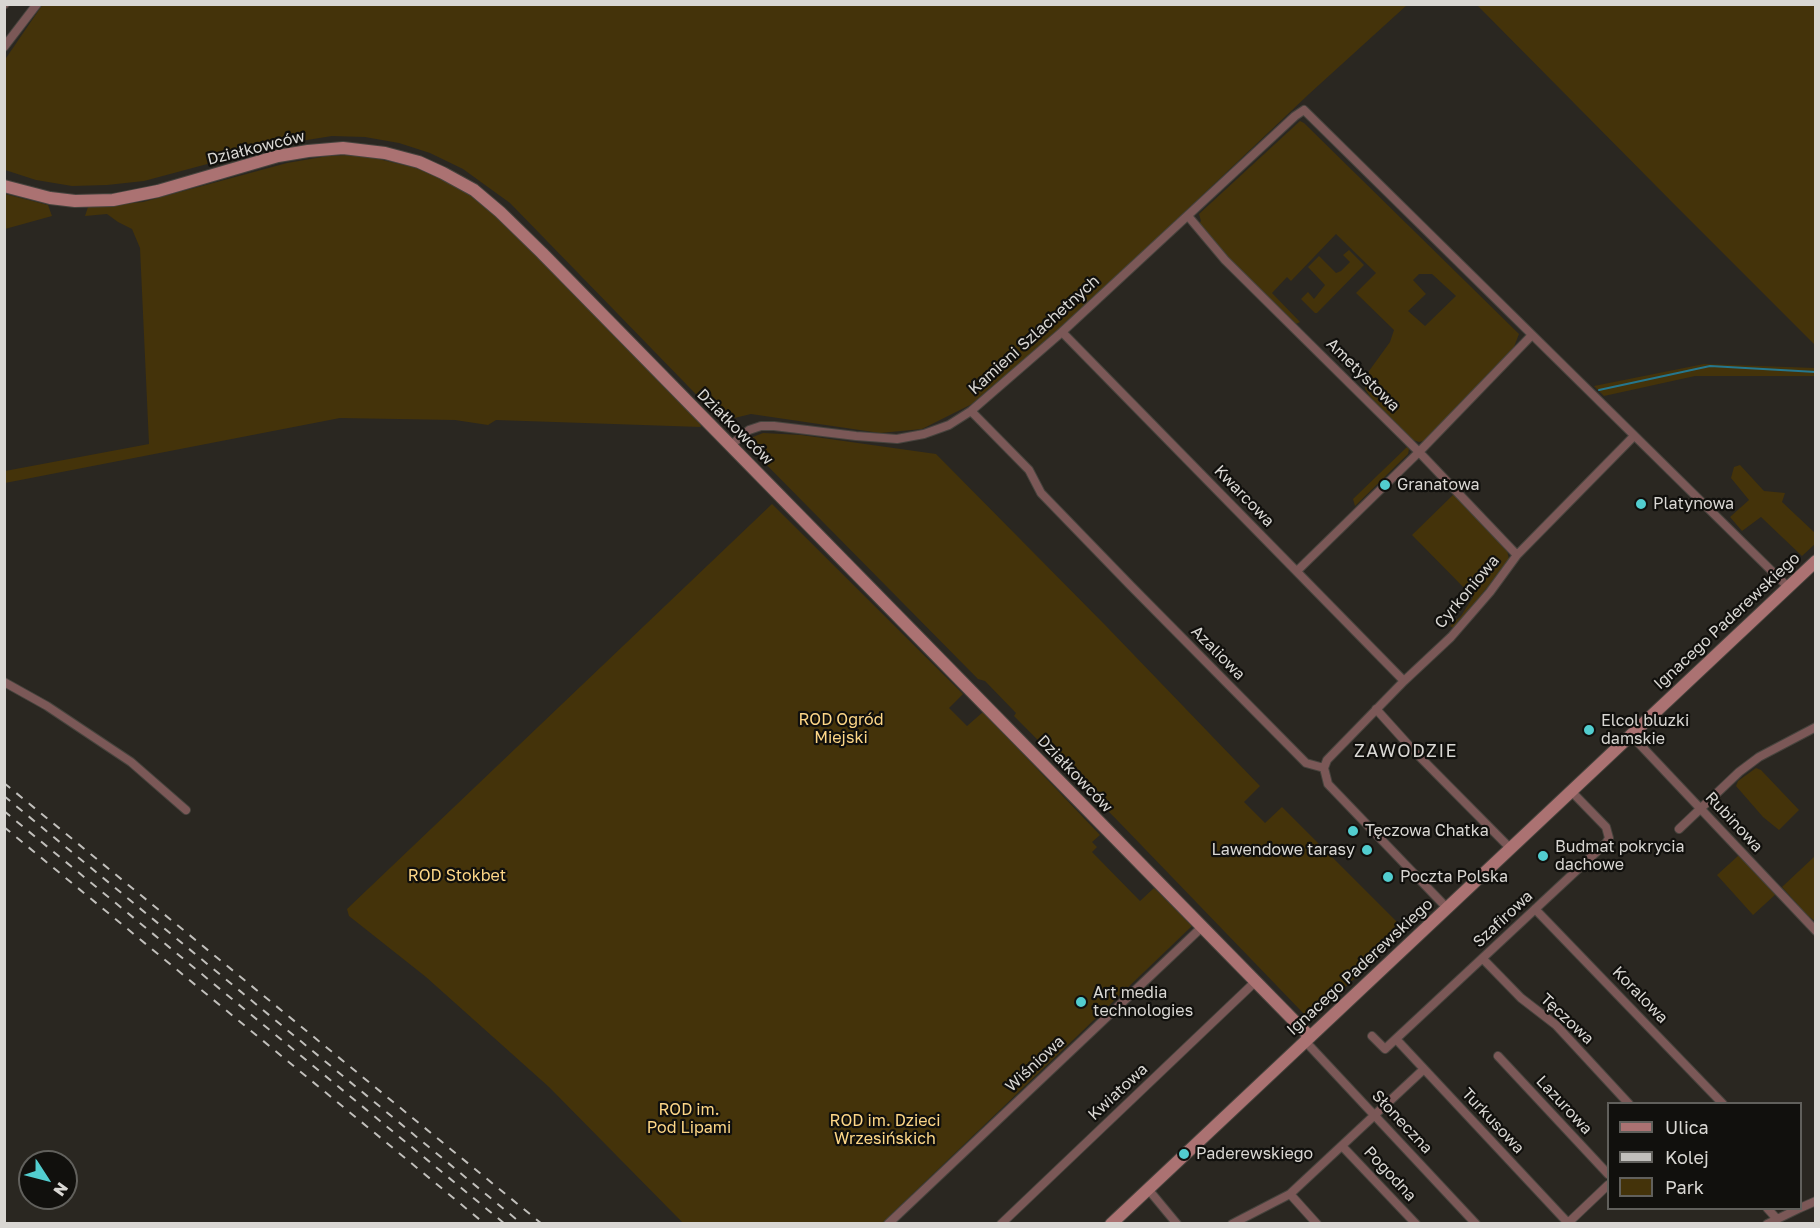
<!DOCTYPE html>
<meta charset="utf-8">
<style>
body{margin:0}
#map{position:relative;width:1820px;height:1228px;overflow:hidden;background:#2a2721;font-family:"Golos Text",sans-serif}
canvas{display:block}
.frame{position:absolute;inset:0;border:6px solid #d9d7d3;pointer-events:none}
.legend{position:absolute;left:1607px;top:1102px;width:195px;height:108px;box-sizing:border-box;background:#11100d;border:2px solid #61605c;margin:0;padding:8px 10px;list-style:none;font-size:18px;color:#d9d7d3}
.legend li{display:flex;align-items:center;gap:12px;height:30px}
.legend b{width:30px;border:2px solid #61605c}
.north{position:absolute;left:18px;top:1150px;width:60px;height:60px;box-sizing:border-box;background:#11100d;border:2px solid #61605c;border-radius:50%;rotate:126deg;font-size:16px;font-weight:700;line-height:24px;text-align:center;color:#d9d7d3}
.north::after{content:'';display:block;margin:auto;width:21px;height:27px;background:#52cdcf;clip-path:polygon(50% 0,100% 100%,50% 72%,0 100%)}
</style>
<div id="map">
<canvas width="1820" height="1228"></canvas>
<div class="frame"></div>
<ul class="legend">
<li><b style="height:8px;background:#ab7272"></b>Ulica</li>
<li><b style="height:8px;background:#c1bfbb"></b>Kolej</li>
<li><b style="height:16px;background:#44330a"></b>Park</li>
</ul>
<div class="north">N</div>
</div>
<script>
const c = document.querySelector('canvas').getContext('2d');
c.lineJoin = 'round';
function fillPath(path, color) {
  c.fillStyle = color;
  c.fill(path, 'evenodd');
}
function poly(rows) {
  const path = new Path2D();
  for (const r of rows) {
    path.moveTo(r[0], r[1]);
    for (let i = 2; i < r.length; i += 2) path.lineTo(r[i], r[i + 1]);
  }
  return path;
}
function stroke(path, color, width, dash) {
  c.strokeStyle = color;
  c.lineWidth = width;
  c.lineCap = dash ? 'butt' : 'round';
  c.setLineDash(dash || []);
  c.stroke(path);
}
function write(font, color, halo, rows, align = 'center') {
  c.font = font + ' "Golos Text",sans-serif';
  c.lineWidth = 4.5;
  c.setLineDash([]);
  c.textBaseline = 'middle';
  c.strokeStyle = halo;
  c.fillStyle = color;
  for (const [text, x, y, turn = 0] of rows) {
    c.save();
    c.translate(x, y);
    c.rotate((+turn || 0) * Math.PI / 180);
    c.textAlign = isNaN(turn) ? turn : align;
    if (halo) c.strokeText(text, 0, 0);
    c.fillText(text, 0, 0);
    c.restore();
  }
}
const green = poly([
 [43,4,1407,5,1309,94,1077,314,972,404,922,429,880,433,751,414,722,421,510,203,463,169,430,153,399,143,365,137,332,136,282,144,144,181,107,185,72,186,36,180,5,170,4,61],
 [1477,5,1815,5,1815,345,1670,200],
 [1300,121,1304,123,1519,334,1514,347,1424,441,1419,442,1413,440,1373,401,1365,389,1369,371,1390,342,1394,330,1356,293,1376,273,1336,234,1291,281,1287,277,1272,293,1300,322,1296,324,1228,260,1199,224,1201,221,1199,214],
 [1419,274,1432,274,1456,296,1425,326,1408,311,1426,294,1413,280],
 [350,155,374,158,416,168,446,181,475,198,503,221,699,419,701,427,496,420,488,425,455,420,340,418,5,483,5,471,149,444,140,248,132,229,118,222,107,214,85,216,88,207,143,202,287,163,328,156],
 [5,194,48,205,52,216,5,229],
 [1349,250,1364,265,1317,313,1315,313,1301,299,1308,292,1314,299,1325,285,1308,267,1319,256,1336,273,1341,271,1350,262,1343,255],
 [1704,364,1815,368,1815,376,1695,376,1604,396,1594,386],
 [763,433,801,435,936,454,1107,627,1260,786,1244,802,1265,823,1282,807,1405,930,1313,1018,1305,1015,1117,820,1014,716,1016,713,985,681,978,679,743,441],
 [1407,447,1409,449,1408,454,1355,506,1353,499],
 [1740,465,1764,491,1785,493,1782,502,1815,533,1815,544,1802,556,1761,517,1742,531,1730,517,1749,500,1731,478,1734,467],
 [1454,494,1507,550,1509,559,1461,621,1453,628,1450,626,1461,616,1473,597,1412,535],
 [772,504,963,694,949,708,967,726,983,712,1100,835,1092,842,1097,847,1092,852,1140,901,1154,888,1192,926,882,1223,684,1224,549,1087,426,977,349,916,347,909],
 [1756,768,1761,770,1799,810,1779,830,1763,817,1736,786,1738,781],
 [1739,855,1776,894,1753,915,1717,875],
 [1815,856,1815,921,1807,915,1782,887]
]);
const stream = poly([
 [1599,390,1710,366,1816,372]
]);
const street = poly([
 [4,5,5,4],
 [4,47,37,4],
 [1188,216,1225,260,1419,452,1517,555],
 [1062,332,1404,681],
 [971,411,1029,470,1041,493,1131,586,1306,763,1324,768],
 [731,445,749,430,761,426,774,426,856,436,897,439,924,434,949,425,971,411,1062,332,1295,116,1304,110,1788,587],
 [1297,571,1419,452,1532,335],
 [4,682,47,706,131,762,186,810],
 [1376,709,1413,750,1510,848],
 [1630,734,1816,931],
 [1679,829,1739,772,1759,757,1816,727],
 [1447,908,1328,784,1324,768,1327,760,1404,681,1451,637,1490,592,1517,555,1634,436],
 [1535,909,1723,1104],
 [1483,959,1521,998,1556,1025,1629,1104],
 [1372,1036,1385,1049,1606,843,1609,838,1606,827,1571,791],
 [1396,1039,1568,1223],
 [1305,1041,1476,1224],
 [1498,1056,1608,1174],
 [1342,1146,1416,1224],
 [1148,1189,1177,1224],
 [1290,1194,1317,1224],
 [1767,1208,1777,1219],
 [1800,1208,1816,1201],
 [888,1224,1202,927],
 [1001,1224,1256,981],
 [1232,1224,1290,1194,1424,1069],
 [1567,1224,1608,1185],
 [1767,1224,1800,1208]
]);
const secondary = poly([
 [4,186,50,198,75,201,113,200,158,191,278,156,308,151,343,148,385,153,419,162,443,173,474,190,500,212,542,253,1310,1037],
 [1111,1224,1816,561]
]);
const rail = poly([
 [4,783,542,1224],
 [4,796,522,1224],
 [4,811,505,1224],
 [4,827,485,1224]
]);
const markers = [
 [1385,485,6,"#52cdcf"],
 [1641,504,6,"#52cdcf"],
 [1589,730,6,"#52cdcf"],
 [1353,831,6,"#52cdcf"],
 [1367,850,6,"#52cdcf"],
 [1543,856,6,"#52cdcf"],
 [1388,877,6,"#52cdcf"],
 [1081,1002,6,"#52cdcf"],
 [1184,1154,6,"#52cdcf"]
];
const streetNames = [
 ["Działkowców",256,148,-14],
 ["Kamieni Szlachetnych",1034,335,-42],
 ["Ametystowa",1363,375,45],
 ["Działkowców",735,427,45],
 ["Kwarcowa",1244,496,46],
 ["Cyrkoniowa",1467,592,-50],
 ["Ignacego Paderewskiego",1727,621,-43],
 ["Azaliowa",1218,653,45],
 ["Działkowców",1075,774,46],
 ["Rubinowa",1734,822,47],
 ["Szafirowa",1503,919,-43],
 ["Ignacego Paderewskiego",1360,967,-43],
 ["Koralowa",1640,995,46],
 ["Tęczowa",1567,1019,43],
 ["Wiśniowa",1035,1064,-43],
 ["Kwiatowa",1118,1092,-43],
 ["Lazurowa",1564,1105,47],
 ["Turkusowa",1493,1121,47],
 ["Słoneczna",1402,1122,47],
 ["Pogodna",1390,1174,47]
];
const poiNames = [
 ["Granatowa",1397,485],
 ["Platynowa",1653,504],
 ["Elcol bluzki",1601,721],
 ["damskie",1601,739],
 ["Tęczowa Chatka",1365,831],
 ["Budmat pokrycia",1555,847],
 ["dachowe",1555,865],
 ["Lawendowe tarasy",1355,850,"right"],
 ["Poczta Polska",1400,877],
 ["Art media",1093,993],
 ["technologies",1093,1011],
 ["Paderewskiego",1196,1154]
];
const parkNames = [
 ["ROD Ogród",841,720],
 ["Miejski",841,738],
 ["ROD Stokbet",457,876],
 ["ROD im.",689,1110],
 ["Pod Lipami",689,1128],
 ["ROD im. Dzieci",885,1121],
 ["Wrzesińskich",885,1139]
];
const neighbourhoodNames = [
 ["ZAWODZIE",1406,751]
];
fillPath(green, '#44330a');
stroke(stream, '#25778e', 2);
stroke(street, '#46433d', 10);
stroke(secondary, '#46433d', 14);
stroke(street, '#7b5857', 8);
stroke(secondary, '#ab7272', 12);
stroke(rail, '#c1bfbb', 2, [8, 8]);
for (const [x, y, r, color] of markers) {
  const dot = new Path2D();
  dot.arc(x, y, r, 0, 2 * Math.PI);
  c.fillStyle = color;
  c.fill(dot);
  stroke(dot, '#11100d', 2);
}
write('16px', '#d9d7d3', '#11100d', streetNames);
write('16px', '#d9d7d3', '#11100d', poiNames, 'left');
write('16px', '#fed787', '#11100d', parkNames);
c.letterSpacing = '1.5px';
write('18px', '#d9d7d3', '#11100d', neighbourhoodNames);
c.letterSpacing = '0px';
</script>
